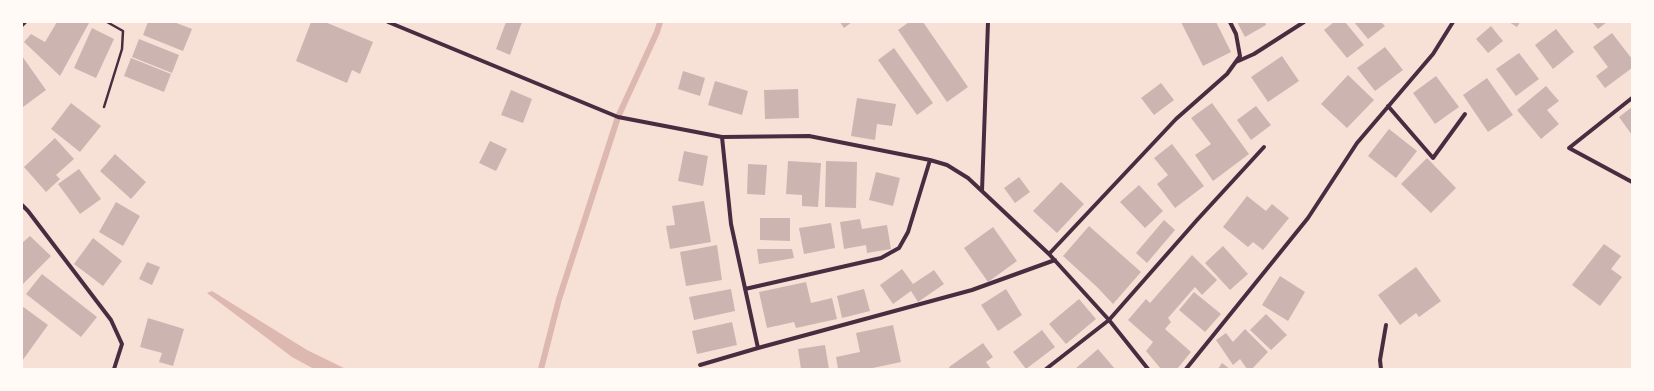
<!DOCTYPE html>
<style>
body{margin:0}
#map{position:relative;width:1654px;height:391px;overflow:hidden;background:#f7e1d7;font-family:"Space Grotesk",sans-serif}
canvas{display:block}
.frame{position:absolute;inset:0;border:23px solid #fffaf5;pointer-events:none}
</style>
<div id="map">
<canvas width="1654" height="391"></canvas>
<div class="frame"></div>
</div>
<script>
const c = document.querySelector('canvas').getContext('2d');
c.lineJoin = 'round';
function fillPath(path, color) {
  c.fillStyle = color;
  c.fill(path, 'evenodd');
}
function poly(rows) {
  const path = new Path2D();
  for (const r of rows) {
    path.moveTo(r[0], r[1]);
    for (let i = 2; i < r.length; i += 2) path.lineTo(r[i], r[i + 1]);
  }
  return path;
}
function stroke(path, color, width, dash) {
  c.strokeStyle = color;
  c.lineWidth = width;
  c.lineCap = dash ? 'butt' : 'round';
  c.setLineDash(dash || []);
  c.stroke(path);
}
const water = poly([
 [212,291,307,350,346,369,314,369,292,357,207,293]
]);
const stream = poly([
 [541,369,559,299,618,117,657,32,660,22]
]);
const building = poly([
 [57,22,89,23,60,76,24,42,31,34,45,42],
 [148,22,174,22,192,29,183,51,143,35],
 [311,22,325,22,373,42,360,74,352,70,347,83,296,61],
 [506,22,522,22,510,55,496,49],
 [840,22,852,22,844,28],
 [909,22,923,22,968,87,947,102,898,30],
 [1181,22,1216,22,1231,52,1203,66],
 [1237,22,1265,22,1266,25,1245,37],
 [1334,22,1345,22,1364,45,1347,58,1324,30],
 [1354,22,1381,22,1385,26,1368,39],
 [1509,22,1520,22,1517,27],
 [1592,22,1607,22,1598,29],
 [1491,26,1503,41,1488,53,1476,39],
 [92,28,114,39,96,78,74,68],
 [1556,29,1574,52,1553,69,1535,45],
 [1612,33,1632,59,1632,68,1605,88,1596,76,1608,67,1593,47],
 [139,39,179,55,172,73,132,57],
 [1385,47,1403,70,1375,91,1357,68],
 [894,48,933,103,917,115,878,60],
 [1519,53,1539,79,1516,96,1496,69],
 [22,56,46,90,23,107,22,105],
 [1282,56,1299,81,1268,102,1251,77],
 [131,58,171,74,164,92,124,76],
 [683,71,705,78,700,96,678,89],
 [1348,75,1374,100,1347,128,1321,104],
 [1436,76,1459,107,1435,124,1413,93],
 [1487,78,1513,115,1488,132,1463,95],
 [715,81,748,91,742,115,708,105],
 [1161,83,1174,100,1154,115,1141,98],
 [1546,86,1559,101,1547,110,1559,124,1541,139,1517,110],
 [798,89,799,118,765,119,764,90],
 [511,90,532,99,523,123,501,115],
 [857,98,896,104,892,126,877,124,875,140,851,136],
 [71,103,101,126,80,152,51,129],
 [1212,103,1249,154,1213,181,1195,155,1211,144,1191,118],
 [1256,106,1271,125,1251,140,1237,120],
 [1632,107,1632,135,1619,117],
 [1389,129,1417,151,1396,178,1368,156],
 [55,138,74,159,56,175,60,179,46,192,24,167],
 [490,141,507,149,496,171,479,163],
 [1172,144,1204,186,1175,208,1157,184,1168,175,1154,158],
 [684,151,708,156,703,186,678,181],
 [115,154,146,182,131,199,100,171],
 [1427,158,1456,188,1431,213,1401,184],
 [788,161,821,163,818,207,802,206,802,195,786,194],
 [826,161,857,162,856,208,825,207],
 [748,164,767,165,765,195,747,194],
 [79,169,101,199,80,214,58,184],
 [876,172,900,178,893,206,869,200],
 [1019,177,1030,192,1015,203,1004,188],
 [1061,182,1084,204,1057,233,1033,211],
 [1139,185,1163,211,1145,228,1120,202],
 [1247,196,1266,211,1272,204,1289,218,1263,250,1253,242,1248,247,1223,227],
 [704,201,711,242,670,249,666,226,675,225,672,206],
 [116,202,140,216,123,246,99,232],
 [760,218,790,218,790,241,760,240],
 [860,219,862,229,887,225,891,249,867,253,866,245,844,249,840,222],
 [1164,220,1175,230,1147,263,1136,253],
 [831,223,835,248,804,254,799,228],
 [1089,226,1141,272,1113,304,1097,287,1063,256],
 [993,227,1017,261,988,282,964,248],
 [30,236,51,256,22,285,22,243],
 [93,238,122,261,103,286,74,264],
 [1604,244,1621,256,1611,269,1622,277,1600,306,1572,285],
 [717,245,722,280,686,286,680,252],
 [1223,246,1248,274,1230,290,1205,263],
 [757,249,792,249,794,258,759,264],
 [1192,255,1217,280,1202,295,1195,287,1168,318,1171,322,1165,329,1191,352,1177,369,1161,369,1146,351,1153,342,1128,320,1146,299,1150,303],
 [147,262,160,267,152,285,139,279],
 [1416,267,1441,301,1419,317,1416,313,1400,325,1378,295],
 [902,269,913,284,934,270,944,284,918,302,911,291,893,304,880,285],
 [42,274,97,317,81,337,26,294],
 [1280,276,1305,292,1288,321,1262,305],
 [806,282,811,303,832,298,837,319,796,328,794,322,767,328,759,292],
 [731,289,735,311,694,320,689,297],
 [864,289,870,311,842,318,837,296],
 [1006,289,1022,315,998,331,981,305],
 [1194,292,1221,314,1205,332,1179,310],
 [1079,299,1096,319,1066,344,1049,324],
 [22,306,48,325,22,361],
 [1266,314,1287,335,1271,350,1250,330],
 [148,318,184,329,173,366,159,362,162,353,140,347],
 [732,322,737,345,697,354,692,331],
 [893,325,901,362,868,369,838,369,836,357,860,352,856,333],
 [1245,329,1268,352,1252,369,1247,369,1240,359,1233,365,1216,340,1226,333,1233,342],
 [1042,330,1055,347,1026,369,1013,352],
 [983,343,993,357,986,362,991,369,950,369,949,367],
 [825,345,829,369,801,369,798,349],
 [1098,349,1115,369,1075,369],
 [1222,363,1230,369,1218,369]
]);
const path = poly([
 [104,107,122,49,123,31,107,22]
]);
const minor = poly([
 [388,22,618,117,722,137,809,136,930,160,947,165,968,178,1049,254,1109,320,1148,369],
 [22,25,25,22],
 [1236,62,1254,54,1304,22],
 [1632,98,1569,148,1632,182],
 [1388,106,1433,158,1465,114],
 [722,137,731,224,758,348],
 [982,191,988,22],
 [22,205,28,211,111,320,122,344,114,369],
 [1049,254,1176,119,1227,74,1240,56,1236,34,1230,22],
 [745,289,881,258,899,248,908,232,930,160],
 [700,365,758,348,972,290,1055,260],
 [1046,369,1109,320,1197,220,1264,147],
 [1186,369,1308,218,1357,143,1433,54,1453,22],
 [1381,369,1380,360,1386,325]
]);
fillPath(water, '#dcb8b0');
stroke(stream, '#dcb8b0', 6);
fillPath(building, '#ccb4b1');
stroke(path, '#4a2c40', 2.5);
stroke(minor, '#4a2c40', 4);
</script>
